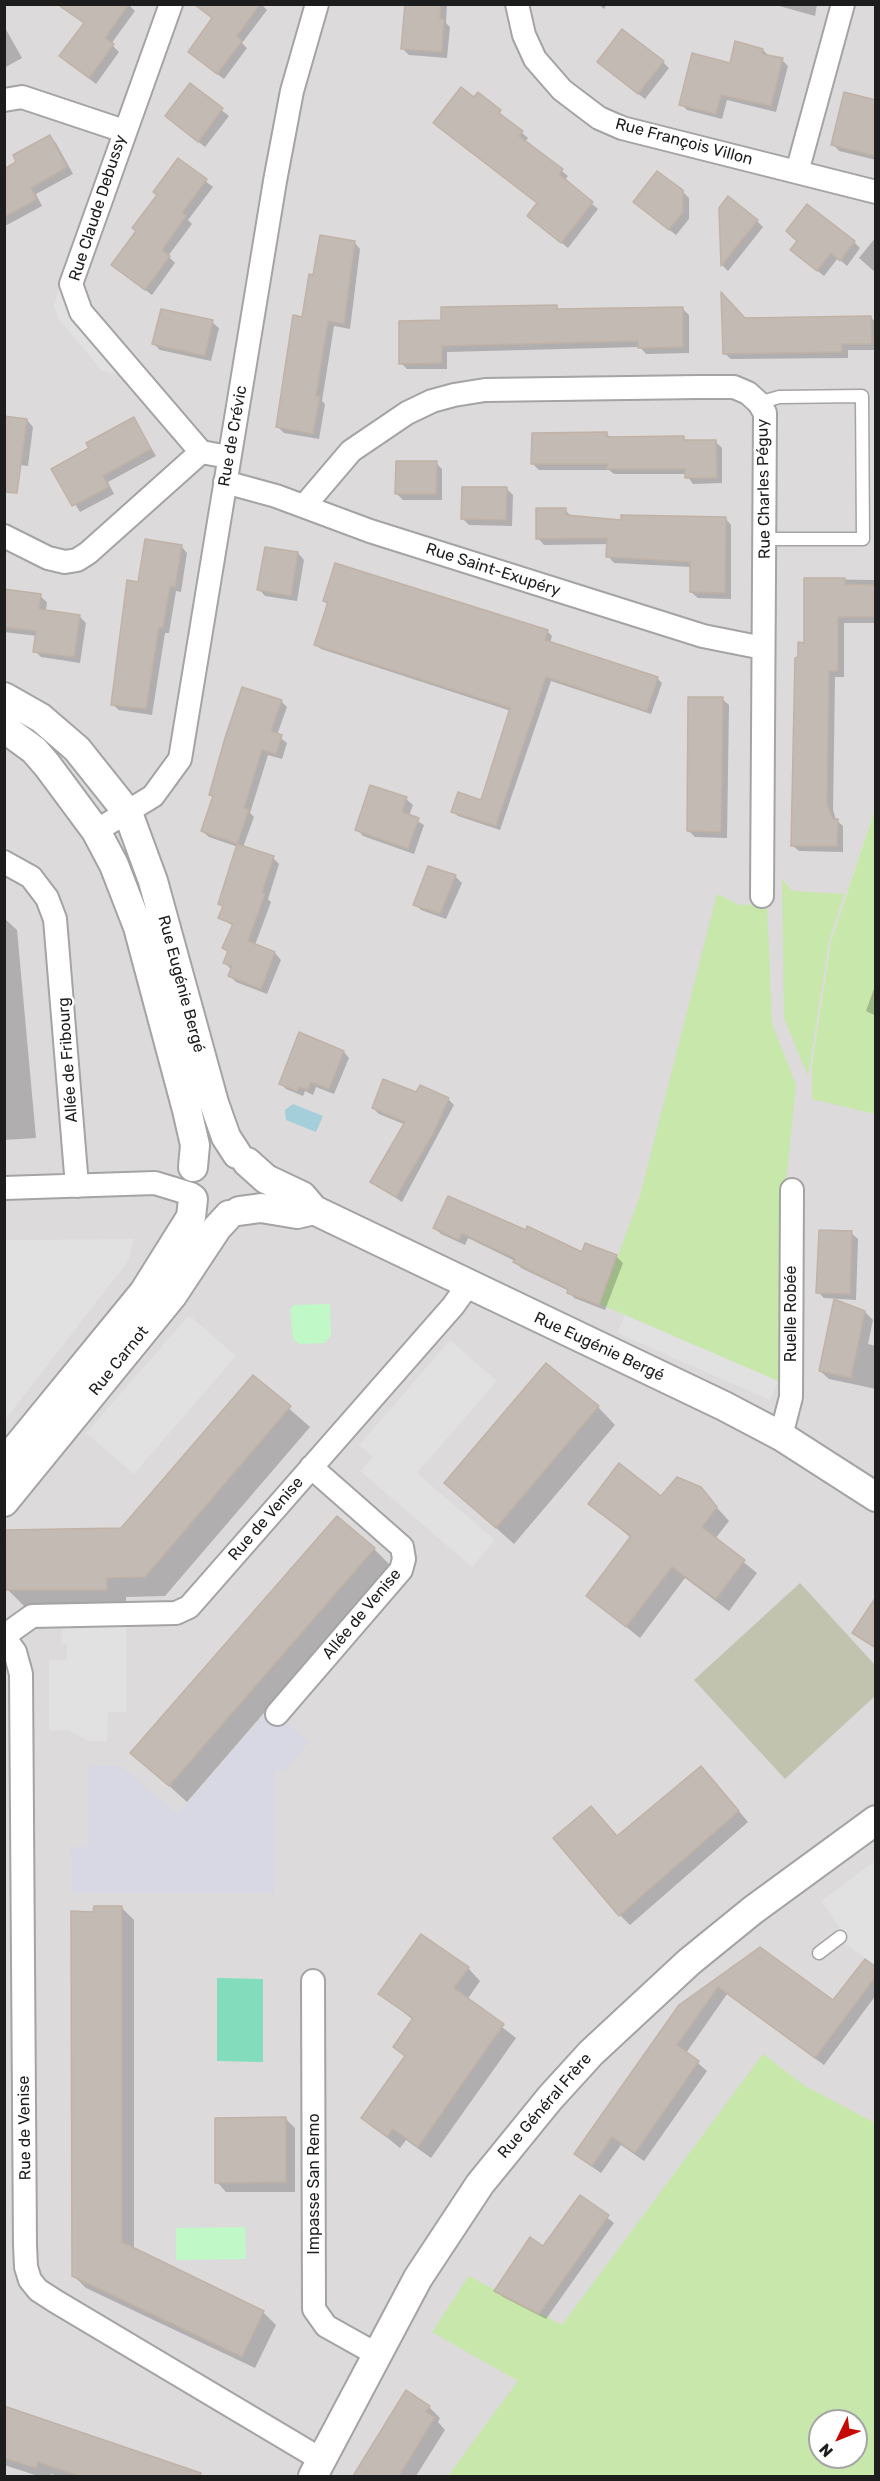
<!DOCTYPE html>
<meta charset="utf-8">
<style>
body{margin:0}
#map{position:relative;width:880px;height:2481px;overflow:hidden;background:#eeebe4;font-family:Rubik,sans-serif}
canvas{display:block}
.frame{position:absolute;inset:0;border:6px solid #1d1d1d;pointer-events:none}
.north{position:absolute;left:808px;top:2409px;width:60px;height:60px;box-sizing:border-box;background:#fff;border:2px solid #a5a5a5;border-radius:50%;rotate:227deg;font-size:16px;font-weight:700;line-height:24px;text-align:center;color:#1d1d1d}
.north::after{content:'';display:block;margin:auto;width:21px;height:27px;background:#c70904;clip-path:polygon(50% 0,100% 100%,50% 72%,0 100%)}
</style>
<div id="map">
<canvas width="880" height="2481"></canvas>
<div class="frame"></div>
<div class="north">N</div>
</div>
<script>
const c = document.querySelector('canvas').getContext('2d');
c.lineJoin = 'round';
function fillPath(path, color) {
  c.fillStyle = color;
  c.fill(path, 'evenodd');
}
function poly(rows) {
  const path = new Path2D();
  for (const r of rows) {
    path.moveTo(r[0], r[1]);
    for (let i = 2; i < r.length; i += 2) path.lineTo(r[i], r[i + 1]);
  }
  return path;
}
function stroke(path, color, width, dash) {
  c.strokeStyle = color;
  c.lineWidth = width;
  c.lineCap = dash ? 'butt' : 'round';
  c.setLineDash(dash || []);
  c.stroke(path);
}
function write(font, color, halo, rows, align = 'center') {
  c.font = font + ' Rubik,sans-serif';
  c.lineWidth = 5;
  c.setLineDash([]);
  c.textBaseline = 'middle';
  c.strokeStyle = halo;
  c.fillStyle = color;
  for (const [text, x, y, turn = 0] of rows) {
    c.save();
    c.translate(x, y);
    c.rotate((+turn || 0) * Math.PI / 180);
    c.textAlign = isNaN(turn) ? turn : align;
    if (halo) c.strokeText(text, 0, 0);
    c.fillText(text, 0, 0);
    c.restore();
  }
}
const residential = poly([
 [5,5,875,5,875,809,831,941,812,1064,812,1098,876,1114,875,2476,5,2476],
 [820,2421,856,2421,856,2457,820,2457]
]);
const construction = poly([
 [800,1583,875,1665,875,1696,785,1779,694,1680]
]);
const grass = poly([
 [875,809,875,1114,812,1099,812,1064,831,941],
 [782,879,792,891,844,894,829,940,808,1076,784,1018],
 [717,894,740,905,767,904,772,1024,796,1085,785,1190,786,1385,600,1304,640,1196],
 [763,2054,805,2086,875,2123,875,2476,448,2476,518,2381,432,2332,469,2276,562,2325],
 [820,2421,856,2421,856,2457,820,2457]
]);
const park = poly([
 [330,1304,331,1335,325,1343,299,1344,293,1339,290,1309,294,1305],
 [245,2227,246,2259,176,2260,176,2228]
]);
const pitch = poly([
 [217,1978,263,1979,263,2062,217,2061]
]);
const parking = poly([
 [59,286,63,294,127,376,102,371,58,318,54,306],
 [134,1239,129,1260,5,1420,5,1240],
 [189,1315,236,1356,134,1474,86,1433],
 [625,1315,778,1381,770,1400,617,1333],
 [450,1340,497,1381,417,1473,495,1540,472,1567,360,1471,373,1457,359,1445],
 [62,1626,126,1626,126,1712,108,1712,107,1741,88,1741,68,1730,49,1731,49,1660,67,1660,67,1644,61,1643],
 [875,1861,876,1965,875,1965,845,1944,840,1937,844,1934,821,1901]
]);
const plaza = poly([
 [270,1708,309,1742,285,1771,274,1770,274,1893,72,1893,71,1847,88,1847,88,1765,121,1766,178,1814]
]);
const water = poly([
 [293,1104,323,1116,316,1132,286,1120,285,1110]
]);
const shadow = poly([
 [128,4,135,11,111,44,119,52,96,84,61,56,85,24,72,13],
 [211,4,261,4,267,10,242,43,247,48,224,79,196,58,214,19],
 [406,4,447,4,446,23,450,27,447,58,409,55,403,49],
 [598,4,607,4,604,9],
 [772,4,817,4,815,16],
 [4,26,22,58,4,68],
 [763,50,770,57,782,60,788,66,776,112,727,100,722,119,687,110,681,104,731,65],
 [663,62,669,68,645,99,605,68],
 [190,85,229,116,205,147,173,122],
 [478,94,528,138,525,142,568,176,564,181,598,209,568,248,529,216,538,204,441,129],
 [876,102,876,160,839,151,833,144],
 [50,137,56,143,73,174,36,194,42,206,7,225,4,223,4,171],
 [179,160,213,187,188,220,192,224,168,256,175,263,152,295,113,265,137,231],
 [682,191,689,198,689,219,676,235,641,208],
 [721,208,757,221,763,227,728,271,722,265],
 [876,237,876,273,859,258],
 [354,242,360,249,350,329,334,326,322,401,325,404,319,439,284,433,278,427,315,277],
 [854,242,860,248,847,266,838,258,824,276,792,250],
 [556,307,560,311,683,309,689,315,689,353,646,354,640,347,447,352,447,369,407,369,401,363,443,322],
 [871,318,876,322,876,350,848,350,848,358,731,359,724,353,745,319],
 [212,322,219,328,211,361,160,350,154,344],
 [134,419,156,456,108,482,114,494,80,512,54,469,91,449],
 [27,420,33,427,28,466,4,463],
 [606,433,612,439,683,438,687,441,716,442,722,448,722,483,693,484,686,474,614,474,609,470,539,470,533,464],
 [436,463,442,469,442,500,403,500,397,494],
 [507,489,513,495,512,526,469,525,463,519],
 [565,510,571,516,622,522,725,518,731,525,731,599,698,598,691,592,691,567,614,563,608,556,609,544,544,545,538,538],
 [181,546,187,553,181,592,176,591,169,633,165,633,152,715,119,710,112,704,140,584],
 [298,553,304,560,297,601,265,596,259,589],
 [4,579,5,591,40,596,47,602,46,611,80,617,86,623,80,663,41,657,35,651,37,636,4,632],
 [806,579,876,580,876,623,844,623,844,677,835,677,833,810,836,820,843,826,843,852,799,851,792,845,800,659,805,644],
 [324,601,547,631,552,636,550,643,657,678,662,683,651,714,551,681,500,830,458,816,453,811,482,802,511,711,321,649,316,645,329,606],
 [722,699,729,705,727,838,695,837,689,831],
 [281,701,287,707,277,735,287,743,282,759,268,755,250,813,254,817,243,847,273,858,279,864,268,899,271,902,255,945,275,953,281,960,267,994,236,982,230,976,231,969,225,963,229,953,224,948,233,926,220,917,224,907,220,904,238,847,209,837,202,831,214,798,211,794],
 [406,799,413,805,409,816,424,825,414,854,363,836,357,829],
 [455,876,462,883,446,919,421,910,415,904],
 [4,918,17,930,36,1138,4,1140],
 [876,983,876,1016,866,1011],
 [300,1034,344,1052,349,1058,334,1094,316,1087,313,1095,305,1091,303,1096,286,1089,280,1083],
 [417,1094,448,1099,454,1105,402,1202,372,1182,406,1125,379,1114,373,1108],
 [435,1228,527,1232,583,1254,586,1245,617,1257,623,1263,605,1310,574,1298,569,1291,521,1268,515,1261,468,1238,465,1245,441,1234],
 [851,1233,858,1239,856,1300,824,1298,818,1292],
 [865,1312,873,1320,868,1344,876,1346,876,1389,829,1379,820,1371],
 [253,1377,310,1427,165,1596,126,1597,126,1609,27,1609,7,1589,122,1529],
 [598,1407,615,1425,514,1544,446,1483],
 [700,1489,729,1521,715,1539,757,1573,729,1611,685,1578,640,1638,588,1596,631,1538,590,1504,662,1498],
 [374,1549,391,1566,187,1802,133,1753],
 [710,1777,748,1822,630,1925,620,1915,618,1838],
 [121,1907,134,1920,134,2250,263,2312,276,2325,255,2368,86,2288,73,2275,95,1913],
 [760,1948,833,2003,876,1969,876,1995,824,2065,727,1994,686,2053,707,2071,644,2161,621,2145,601,2173,585,2162,576,2154,680,2006],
 [468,1968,480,1981,467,2000,516,2038,431,2158,406,2140,400,2148,363,2118,405,2057,395,2046,413,2020,380,1993],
 [285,2118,295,2128,295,2192,226,2192,217,2182],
 [581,2197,614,2223,546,2319,503,2297,496,2291,544,2248],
 [406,2392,429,2407,440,2418,438,2422,445,2430,416,2476,354,2476],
 [4,2408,186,2475,192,2476,58,2476,51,2474,50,2476,38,2476,4,2465]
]);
const building = poly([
 [57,4,129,4,105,38,114,44,89,78,59,56,84,23,57,4],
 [194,4,260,4,237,36,242,41,217,74,188,52,212,18,194,4],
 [405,4,441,4,440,19,444,19,442,52,401,49,405,4],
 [622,29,664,61,638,94,597,62,622,29],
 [735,41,763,49,762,54,783,58,771,106,721,95,716,114,679,105,692,53,730,63,735,41],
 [190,83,223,108,198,142,165,116,190,83],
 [461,87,474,97,478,92,501,110,499,113,523,131,519,136,563,169,559,174,593,202,561,243,527,216,537,203,433,123,461,87],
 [844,92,876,100,876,156,831,145,844,92],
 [50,135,67,167,31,188,37,199,4,217,4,169,16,162,13,155,50,135],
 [178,158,207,179,182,213,186,216,162,250,170,256,145,290,111,265,136,231,132,228,157,195,153,192,178,158],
 [657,171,683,190,683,212,669,230,633,202,657,171],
 [728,196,758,220,721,266,719,208,728,196],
 [807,204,855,241,840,261,831,253,817,271,790,250,797,241,786,231,807,204],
 [320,235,355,241,344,324,328,321,316,396,320,396,313,434,276,427,293,315,302,317,309,274,313,275,320,235],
 [721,292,745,318,871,316,872,344,842,344,842,352,723,354,721,292],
 [557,305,557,309,683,307,683,347,638,348,638,341,442,346,442,363,399,364,399,321,441,320,441,307,557,305],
 [161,309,213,320,205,356,152,344,161,309],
 [4,416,27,419,17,493,4,492,4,416],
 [134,417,151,449,103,476,109,487,72,506,51,469,89,448,86,443,134,417],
 [607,432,607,437,684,436,684,440,716,440,717,478,685,478,685,469,606,469,608,464,531,464,532,433,607,432],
 [396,461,437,461,436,494,395,494,396,461],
 [462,487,507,487,506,520,461,519,462,487],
 [536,508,566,508,566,515,621,520,621,515,726,517,725,593,690,592,690,562,606,557,607,538,536,539,536,508],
 [145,539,182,545,175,587,170,586,163,628,159,627,146,709,111,705,127,580,138,582,145,539],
 [265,547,298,552,291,596,257,590,265,547],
 [335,563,548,630,545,640,658,677,647,711,546,677,496,826,451,812,458,792,481,800,510,708,314,645,328,602,323,601,335,563],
 [804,578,845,578,845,584,876,585,876,617,838,617,838,671,829,671,827,803,833,819,838,819,837,846,791,846,795,658,798,657,798,642,804,643,804,578],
 [4,589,41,594,39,609,80,615,74,657,33,652,36,631,4,627,4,589],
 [242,687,282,700,271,731,282,735,276,754,262,750,244,808,249,809,237,844,201,831,213,796,209,795,225,738,242,687],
 [688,697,723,697,721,832,687,831,688,697],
 [370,785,407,797,402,812,419,818,408,849,355,830,370,785],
 [237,844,274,856,262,893,265,894,248,941,275,952,261,989,228,976,232,966,223,963,228,951,222,948,233,924,218,918,223,906,218,904,237,844],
 [428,866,456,875,440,914,413,905,428,866],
 [299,1032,344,1051,329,1089,311,1082,308,1090,299,1087,297,1091,279,1084,299,1032],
 [383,1079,416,1092,420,1085,449,1098,433,1134,396,1197,370,1182,405,1122,372,1108,383,1079],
 [448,1196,526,1230,527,1226,582,1252,585,1243,617,1255,599,1305,567,1293,568,1289,513,1262,515,1258,488,1246,462,1233,459,1240,433,1228,448,1196],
 [819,1230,852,1231,850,1294,816,1293,819,1230],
 [834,1299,865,1311,851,1378,819,1371,834,1299],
 [546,1363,599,1406,496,1528,444,1483,546,1363],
 [253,1375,291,1406,145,1577,107,1578,107,1590,6,1590,5,1530,121,1528,253,1375],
 [619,1463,661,1496,677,1477,701,1487,717,1507,702,1527,745,1560,716,1599,672,1567,626,1627,586,1596,631,1536,588,1504,619,1463],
 [337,1516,375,1548,169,1786,130,1753,337,1516],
 [876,1597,876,1648,852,1633,876,1597],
 [701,1766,739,1811,619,1916,553,1838,591,1806,617,1836,701,1766],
 [94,1906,122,1906,122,2242,264,2311,242,2357,72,2276,71,1911,93,1912,94,1906],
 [421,1934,469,1967,454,1988,504,2024,418,2147,393,2129,387,2137,361,2118,405,2056,393,2047,413,2018,378,1994,421,1934],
 [760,1947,833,2000,865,1959,876,1967,876,1976,815,2058,718,1987,677,2045,699,2061,635,2153,612,2137,592,2166,574,2154,679,2005,760,1947],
 [286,2117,286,2182,215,2183,215,2118,286,2117],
 [580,2195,609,2215,539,2314,494,2291,530,2237,543,2246,580,2195],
 [406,2390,430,2406,426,2412,435,2417,399,2476,353,2476,406,2390],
 [4,2406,201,2473,200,2476,79,2476,38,2462,36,2468,4,2458,4,2406]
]);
const service = poly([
 [759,403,779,397,862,396,863,539,765,539],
 [819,1953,840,1937]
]);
const minor = poly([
 [171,4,71,284,81,312,201,452,229,457],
 [517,4,524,35,535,59,562,90,599,118,622,128,876,192],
 [4,100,22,97,124,131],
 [797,172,843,4],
 [225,482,276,496,370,531,703,636,763,648],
 [305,505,351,451,407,413,432,401,454,395,485,390,699,387,734,387,748,393,759,403,765,413,762,896],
 [4,536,48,558,65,562,77,560,88,553,201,452],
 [96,831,153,796,180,759,275,181,292,91,317,4],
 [4,862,31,877,47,898,55,919,77,1186],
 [4,1188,155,1183,191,1194],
 [781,1436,791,1397,792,1190],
 [4,1636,32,1616,176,1613,189,1607,453,1306,468,1285],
 [4,1637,15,1652,21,1674,25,2245,26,2267,30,2280,38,2290,55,2301,322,2460],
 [277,1714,401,1570,404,1559,402,1547,311,1467],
 [313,1981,314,2309,326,2326,376,2354]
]);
const tertiary = poly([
 [4,697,41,718,77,749,128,813,153,881,214,1103,226,1137,237,1154],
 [4,728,34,750,47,765,96,831,114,865,138,927,187,1110,195,1145,193,1167],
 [247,1162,266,1179,302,1196,314,1210,724,1406,781,1436,876,1497],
 [239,1211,261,1208,297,1214,314,1210],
 [4,1463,144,1292,191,1217,193,1199],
 [4,1502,172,1296,217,1228,229,1215],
 [313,2476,418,2278,480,2184,550,2098,591,2053,689,1962,753,1910,876,1820]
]);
const streetNames = [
 ["Rue François Villon",684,142,15],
 ["Rue Claude Debussy",98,208,-72],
 ["Rue de Crévic",233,436,-80],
 ["Rue Charles Péguy",764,489,-91],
 ["Rue Saint-Exupéry",493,570,18],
 ["Rue Eugénie Bergé",181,984,75],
 ["Allée de Fribourg",68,1060,-94],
 ["Ruelle Robée",791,1314,-90],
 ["Rue Eugénie Bergé",599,1347,25],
 ["Rue Carnot",119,1361,-51],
 ["Rue de Venise",266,1519,-49],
 ["Allée de Venise",362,1614,-50],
 ["Rue Général Frère",545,2106,-49],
 ["Rue de Venise",25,2128,-91],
 ["Impasse San Remo",314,2184,-90]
];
fillPath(residential, '#dcdada');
fillPath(construction, '#c2c3af');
fillPath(grass, '#c7e8aa');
fillPath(park, '#c1f8c7');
fillPath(pitch, '#83dcbc');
fillPath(parking, '#e1e1e1');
fillPath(plaza, '#d8d8e4');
fillPath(water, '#a5cedb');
fillPath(shadow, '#0003');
fillPath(building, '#c3bab3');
stroke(building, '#c0b2a6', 1.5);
stroke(service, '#a4a4a4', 15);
stroke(minor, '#a4a4a4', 26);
stroke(tertiary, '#a4a4a4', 32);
stroke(service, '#fff', 12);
stroke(minor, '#fff', 22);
stroke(tertiary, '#fff', 28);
write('16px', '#1d1d1d', '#fff', streetNames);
</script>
